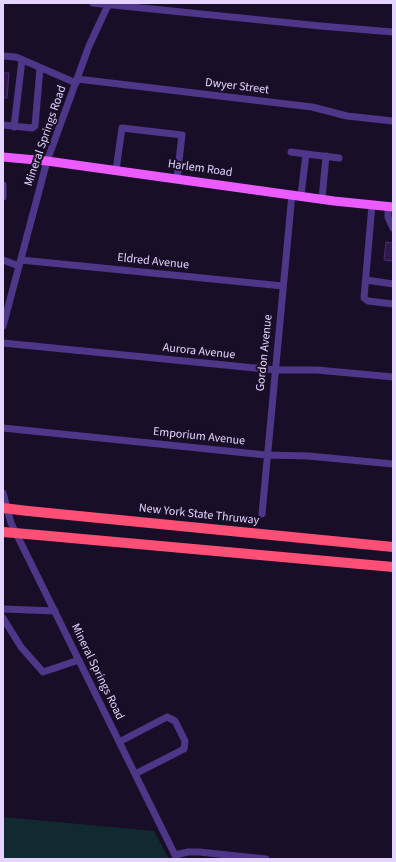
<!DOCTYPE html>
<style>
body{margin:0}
#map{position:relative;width:396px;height:862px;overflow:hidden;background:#190e27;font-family:"Source Sans 3",sans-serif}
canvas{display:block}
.frame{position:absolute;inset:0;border:4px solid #e4d4ff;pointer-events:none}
</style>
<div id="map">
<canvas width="396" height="862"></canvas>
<div class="frame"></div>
</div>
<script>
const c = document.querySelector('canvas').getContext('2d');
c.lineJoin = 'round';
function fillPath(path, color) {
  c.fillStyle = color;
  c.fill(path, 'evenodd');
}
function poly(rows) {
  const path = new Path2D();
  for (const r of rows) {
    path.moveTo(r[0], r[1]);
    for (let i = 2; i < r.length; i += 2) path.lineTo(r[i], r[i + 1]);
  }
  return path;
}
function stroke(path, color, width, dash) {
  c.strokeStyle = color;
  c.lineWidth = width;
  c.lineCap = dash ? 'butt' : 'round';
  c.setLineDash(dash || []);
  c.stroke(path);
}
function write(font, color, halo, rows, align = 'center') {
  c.font = font + ' "Source Sans 3",sans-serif';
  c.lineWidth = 4;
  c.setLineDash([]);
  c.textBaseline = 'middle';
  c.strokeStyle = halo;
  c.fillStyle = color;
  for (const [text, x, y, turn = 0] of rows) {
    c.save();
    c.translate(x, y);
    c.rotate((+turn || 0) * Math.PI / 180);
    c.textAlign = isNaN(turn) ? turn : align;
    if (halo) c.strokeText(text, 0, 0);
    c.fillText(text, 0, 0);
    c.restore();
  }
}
const green = poly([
 [3,817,154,831,169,859,3,859]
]);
const building = poly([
 [3,73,9,73,7,98,3,98,3,73],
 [386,242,393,243,393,261,384,260,386,242]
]);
const minor = poly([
 [93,3,320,26,393,32],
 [3,56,16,57,76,83],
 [77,79,312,107,347,116,393,121],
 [3,125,32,128,35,126,40,68],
 [14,127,22,60],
 [291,152,306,154],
 [116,170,122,128,182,135,177,178],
 [3,185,3,197],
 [301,195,306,154,339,158],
 [322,199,326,156],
 [372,205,364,298,368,301,393,304],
 [388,206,388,217,393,228],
 [3,260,19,266],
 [21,260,283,286],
 [366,280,393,284],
 [3,326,47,161,89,46,109,3],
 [3,343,275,370,317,370,393,377],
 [3,428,266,455,308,456,393,464],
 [3,493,11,523,177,859],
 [262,514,292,194],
 [3,609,55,611],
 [3,618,21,647,43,672,79,660],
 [119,742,167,717,175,721,185,741,184,749,135,774],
 [175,855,188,852,199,852,266,859]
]);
const major = poly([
 [3,157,47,161,334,201,393,207]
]);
const highway = poly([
 [28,511,393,547],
 [38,535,393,567]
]);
const highwayBridge = poly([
 [3,508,28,511],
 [3,532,38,535]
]);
const streetNames = [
 ["Dwyer Street",237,87,7],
 ["Mineral Springs Road",46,136,-71],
 ["Harlem Road",200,169,8],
 ["Eldred Avenue",153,262,6],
 ["Aurora Avenue",199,352,6],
 ["Gordon Avenue",265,353,-84],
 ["Emporium Avenue",199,437,6],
 ["New York State Thruway",199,515,6],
 ["Mineral Springs Road",97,672,64]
];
fillPath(green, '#112a31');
fillPath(building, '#2f1949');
stroke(building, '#4c2a76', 1);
stroke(minor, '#4e3688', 7);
stroke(major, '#eb5bff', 9);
stroke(highway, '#ff4f77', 10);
stroke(highwayBridge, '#ff4f77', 10);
write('12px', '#e4d4ff', '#190e27', streetNames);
</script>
